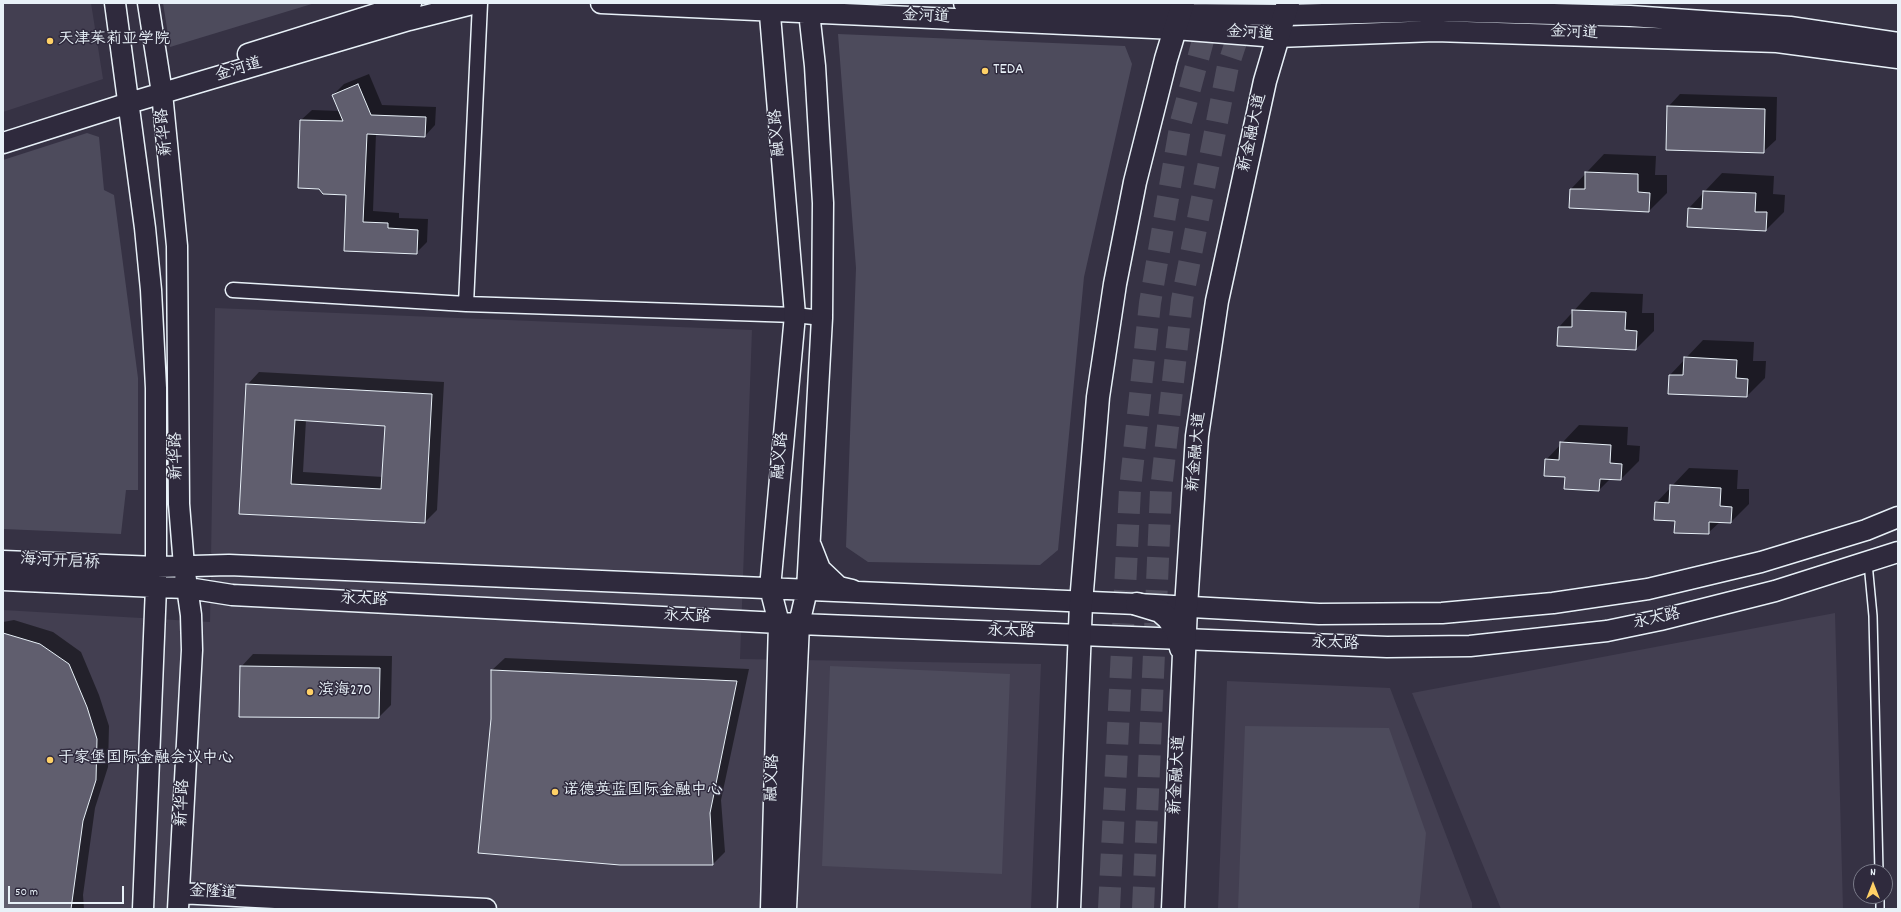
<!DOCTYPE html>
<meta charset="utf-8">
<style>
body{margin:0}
#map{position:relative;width:1901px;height:912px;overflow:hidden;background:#363244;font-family:Dekko,sans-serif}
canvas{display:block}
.frame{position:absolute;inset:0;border:4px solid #e8f1f8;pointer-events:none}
.north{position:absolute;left:1853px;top:864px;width:40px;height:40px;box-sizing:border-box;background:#2f2a3d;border:1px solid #797a88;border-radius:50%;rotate:0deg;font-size:11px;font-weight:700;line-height:16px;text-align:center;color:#e8f1f8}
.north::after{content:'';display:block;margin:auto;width:14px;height:18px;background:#ffd166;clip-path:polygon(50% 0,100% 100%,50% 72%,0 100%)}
.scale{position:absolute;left:8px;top:886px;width:116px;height:18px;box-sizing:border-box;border:2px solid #e8f1f8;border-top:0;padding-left:5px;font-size:12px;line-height:14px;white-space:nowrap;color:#e8f1f8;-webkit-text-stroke:3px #2f2a3d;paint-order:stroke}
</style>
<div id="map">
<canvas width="1901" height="912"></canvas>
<div class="frame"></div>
<div class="north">N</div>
<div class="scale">50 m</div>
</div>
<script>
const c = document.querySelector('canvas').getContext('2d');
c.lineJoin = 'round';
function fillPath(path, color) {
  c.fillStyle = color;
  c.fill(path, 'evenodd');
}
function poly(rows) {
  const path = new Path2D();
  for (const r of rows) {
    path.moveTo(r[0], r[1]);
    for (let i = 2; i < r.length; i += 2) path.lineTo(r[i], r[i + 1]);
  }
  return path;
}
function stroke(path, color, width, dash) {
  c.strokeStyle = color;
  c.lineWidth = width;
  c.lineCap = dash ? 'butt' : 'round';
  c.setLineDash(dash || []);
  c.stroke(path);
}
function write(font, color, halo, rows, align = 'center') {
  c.font = font + ' Dekko,"LXGW WenKai TC",sans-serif';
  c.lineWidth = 3;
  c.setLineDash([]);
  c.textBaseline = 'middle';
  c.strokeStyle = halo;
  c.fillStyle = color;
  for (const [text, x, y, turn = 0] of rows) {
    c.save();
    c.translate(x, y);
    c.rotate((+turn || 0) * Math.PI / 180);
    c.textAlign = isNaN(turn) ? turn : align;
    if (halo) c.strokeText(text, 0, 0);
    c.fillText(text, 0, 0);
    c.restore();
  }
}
const built = poly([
 [3,3,91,3,103,79,3,112],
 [215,308,752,330,740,659,1041,664,1031,909,3,909,3,610,210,622],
 [1835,613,1843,909,1501,909,1412,693],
 [1227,681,1390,688,1472,903,1472,909,1218,909]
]);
const green = poly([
 [163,3,315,3,170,47],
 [838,34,1125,46,1132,64,1084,277,1058,550,1040,565,868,562,846,547,856,268],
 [87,133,99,137,104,190,114,195,138,378,138,490,126,490,121,534,3,529,3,160],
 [830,666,1010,674,1002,874,822,866],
 [1245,726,1389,728,1426,833,1419,909,1238,909]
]);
const shadow = poly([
 [369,74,382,105,436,107,435,125,425,136,376,134,373,211,399,213,399,218,428,219,427,242,416,253,345,250,348,194,301,120,312,110,340,111,333,95,344,84],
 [1680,94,1777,97,1776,140,1763,152,1668,107],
 [1604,154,1656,156,1655,175,1667,175,1667,193,1649,211,1570,207,1571,189],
 [1722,173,1774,176,1773,194,1785,195,1784,212,1766,230,1688,226,1689,208],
 [1591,292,1643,294,1642,313,1654,313,1654,331,1636,349,1558,345,1559,327],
 [1703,340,1754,342,1753,361,1766,361,1765,378,1747,396,1669,393,1670,375],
 [259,372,444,382,437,510,425,522,240,513,247,385],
 [306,420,386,425,383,477,303,472],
 [1579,425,1628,427,1627,445,1640,446,1639,461,1621,479,1610,479,1599,490,1566,476,1546,460],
 [1689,468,1738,470,1737,489,1749,489,1749,504,1731,522,1720,522,1708,533,1676,520,1656,503],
 [14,620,53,632,81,652,99,695,109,726,108,767,95,808,83,895,84,909,3,909,3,622],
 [253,654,392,656,391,705,379,717,241,667],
 [505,658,749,669,721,800,725,852,713,864,492,719,492,670]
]);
const building = poly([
 [358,84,371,115,426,117,425,137,367,134,363,222,388,223,388,228,418,230,417,254,344,251,346,195,323,194,319,189,298,188,300,120,343,121,332,95,358,84],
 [1667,106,1765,109,1764,153,1666,150,1667,106],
 [1585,172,1638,174,1638,192,1650,193,1649,212,1569,208,1570,189,1585,189,1585,172],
 [1703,191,1756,193,1755,212,1767,212,1766,231,1687,227,1688,208,1702,209,1703,191],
 [1572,310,1626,312,1625,330,1637,331,1636,350,1557,346,1558,327,1572,327,1572,310],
 [1684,357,1737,360,1736,378,1748,379,1747,397,1668,394,1669,375,1683,375,1684,357],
 [246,384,432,394,425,523,239,514,246,384],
 [295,420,385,426,381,489,291,484,295,420],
 [1560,442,1611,445,1610,463,1622,464,1621,480,1600,479,1599,491,1564,489,1565,477,1544,476,1545,459,1559,460,1560,442],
 [1670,485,1721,488,1720,506,1732,507,1731,523,1709,522,1709,534,1674,533,1675,521,1654,520,1655,502,1669,503,1670,485],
 [3,633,40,644,69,664,87,707,97,739,96,780,83,821,71,909,3,909,3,633],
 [240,666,380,668,379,718,239,717,240,666],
 [491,670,737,681,710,813,713,865,620,865,478,853,491,719,491,670]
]);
const highwayTunnel = poly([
 [1109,909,1130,489,1150,303,1181,122,1213,3],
 [1143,909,1161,490,1182,300,1228,66,1249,3]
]);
const lane = poly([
 [1868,563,1873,616,1879,872],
 [1880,896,1880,909]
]);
const street = poly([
 [233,290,466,304,480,3],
 [466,304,795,315,822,318]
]);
const secondary = poly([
 [115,3,145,228,151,290,156,388,156,587,143,909],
 [148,3,162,93,177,246,179,504,184,566,191,615,192,650,178,909],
 [601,3,1175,29,1277,37,1435,31,1777,42,1898,58],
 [769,3,795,315,770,588,779,623,771,909],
 [964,3,1179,14,1284,15,1439,11,1630,16,1790,27,1898,43],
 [248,54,411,3],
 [3,143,129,103,409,20,476,3],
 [811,546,820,569,839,587,852,590],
 [3,561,157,567,229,565,1137,604,1319,614,1442,613,1553,603,1648,589,1761,562,1866,530,1898,517],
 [3,580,156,587,188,588,232,595,799,624,1387,647,1470,646,1607,631,1660,620,1775,591,1898,552],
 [179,893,486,909],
 [786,909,799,624,807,590,822,318,823,203,815,66,808,3]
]);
const primary = poly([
 [1137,604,1160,611,1168,618,1177,631,1181,648],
 [1069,909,1081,603,1098,397,1115,284,1135,182,1166,59,1183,3],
 [1173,909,1186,607,1197,436,1217,301,1265,81,1288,3]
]);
const markers = [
 [50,41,4,"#ffd166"],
 [985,71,4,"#ffd166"],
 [310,692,4,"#ffd166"],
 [50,760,4,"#ffd166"],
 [555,792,4,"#ffd166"]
];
const streetNames = [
 ["金河道",926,18,3],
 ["金河道",1574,34,2],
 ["金河道",1250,35,4],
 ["金河道",239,71,-17],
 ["新华路",166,132,-96],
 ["融义路",779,133,-94],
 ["新金融大道",1254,133,-78],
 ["新金融大道",1198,452,-85],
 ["新华路",178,456,-91],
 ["融义路",782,456,-85],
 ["海河开启桥",60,563,3],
 ["永太路",364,601,3],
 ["永太路",687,618,3],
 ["永太路",1657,620,-12],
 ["永太路",1011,633,2],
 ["永太路",1335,645,2],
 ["新金融大道",1179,775,-87],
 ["融义路",774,778,-88],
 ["新华路",184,803,-87],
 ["金隆道",213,894,3]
];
const poiNames = [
 ["天津茱莉亚学院",58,41],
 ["TEDA",993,71],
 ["滨海270",318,692],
 ["于家堡国际金融会议中心",58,760],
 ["诺德英蓝国际金融中心",563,792]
];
fillPath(built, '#433f51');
fillPath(green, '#4d4b5c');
fillPath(shadow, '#0007');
fillPath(building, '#605e6e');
stroke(building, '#e8f1f8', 1);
stroke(highwayTunnel, '#514f5f', 22, [22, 11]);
stroke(lane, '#e8f1f8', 10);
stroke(street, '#e8f1f8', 17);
stroke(secondary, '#e8f1f8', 23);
stroke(primary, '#e8f1f8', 25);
stroke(lane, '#2f2a3d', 7);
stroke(street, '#2f2a3d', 14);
stroke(secondary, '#2f2a3d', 20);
stroke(primary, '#2f2a3d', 22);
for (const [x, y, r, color] of markers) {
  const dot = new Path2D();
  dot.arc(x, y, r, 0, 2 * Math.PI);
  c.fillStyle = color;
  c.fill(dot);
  stroke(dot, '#2f2a3d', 1.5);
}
write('16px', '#e8f1f8', '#2f2a3d', streetNames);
write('16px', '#e8f1f8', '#2f2a3d', poiNames, 'left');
</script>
